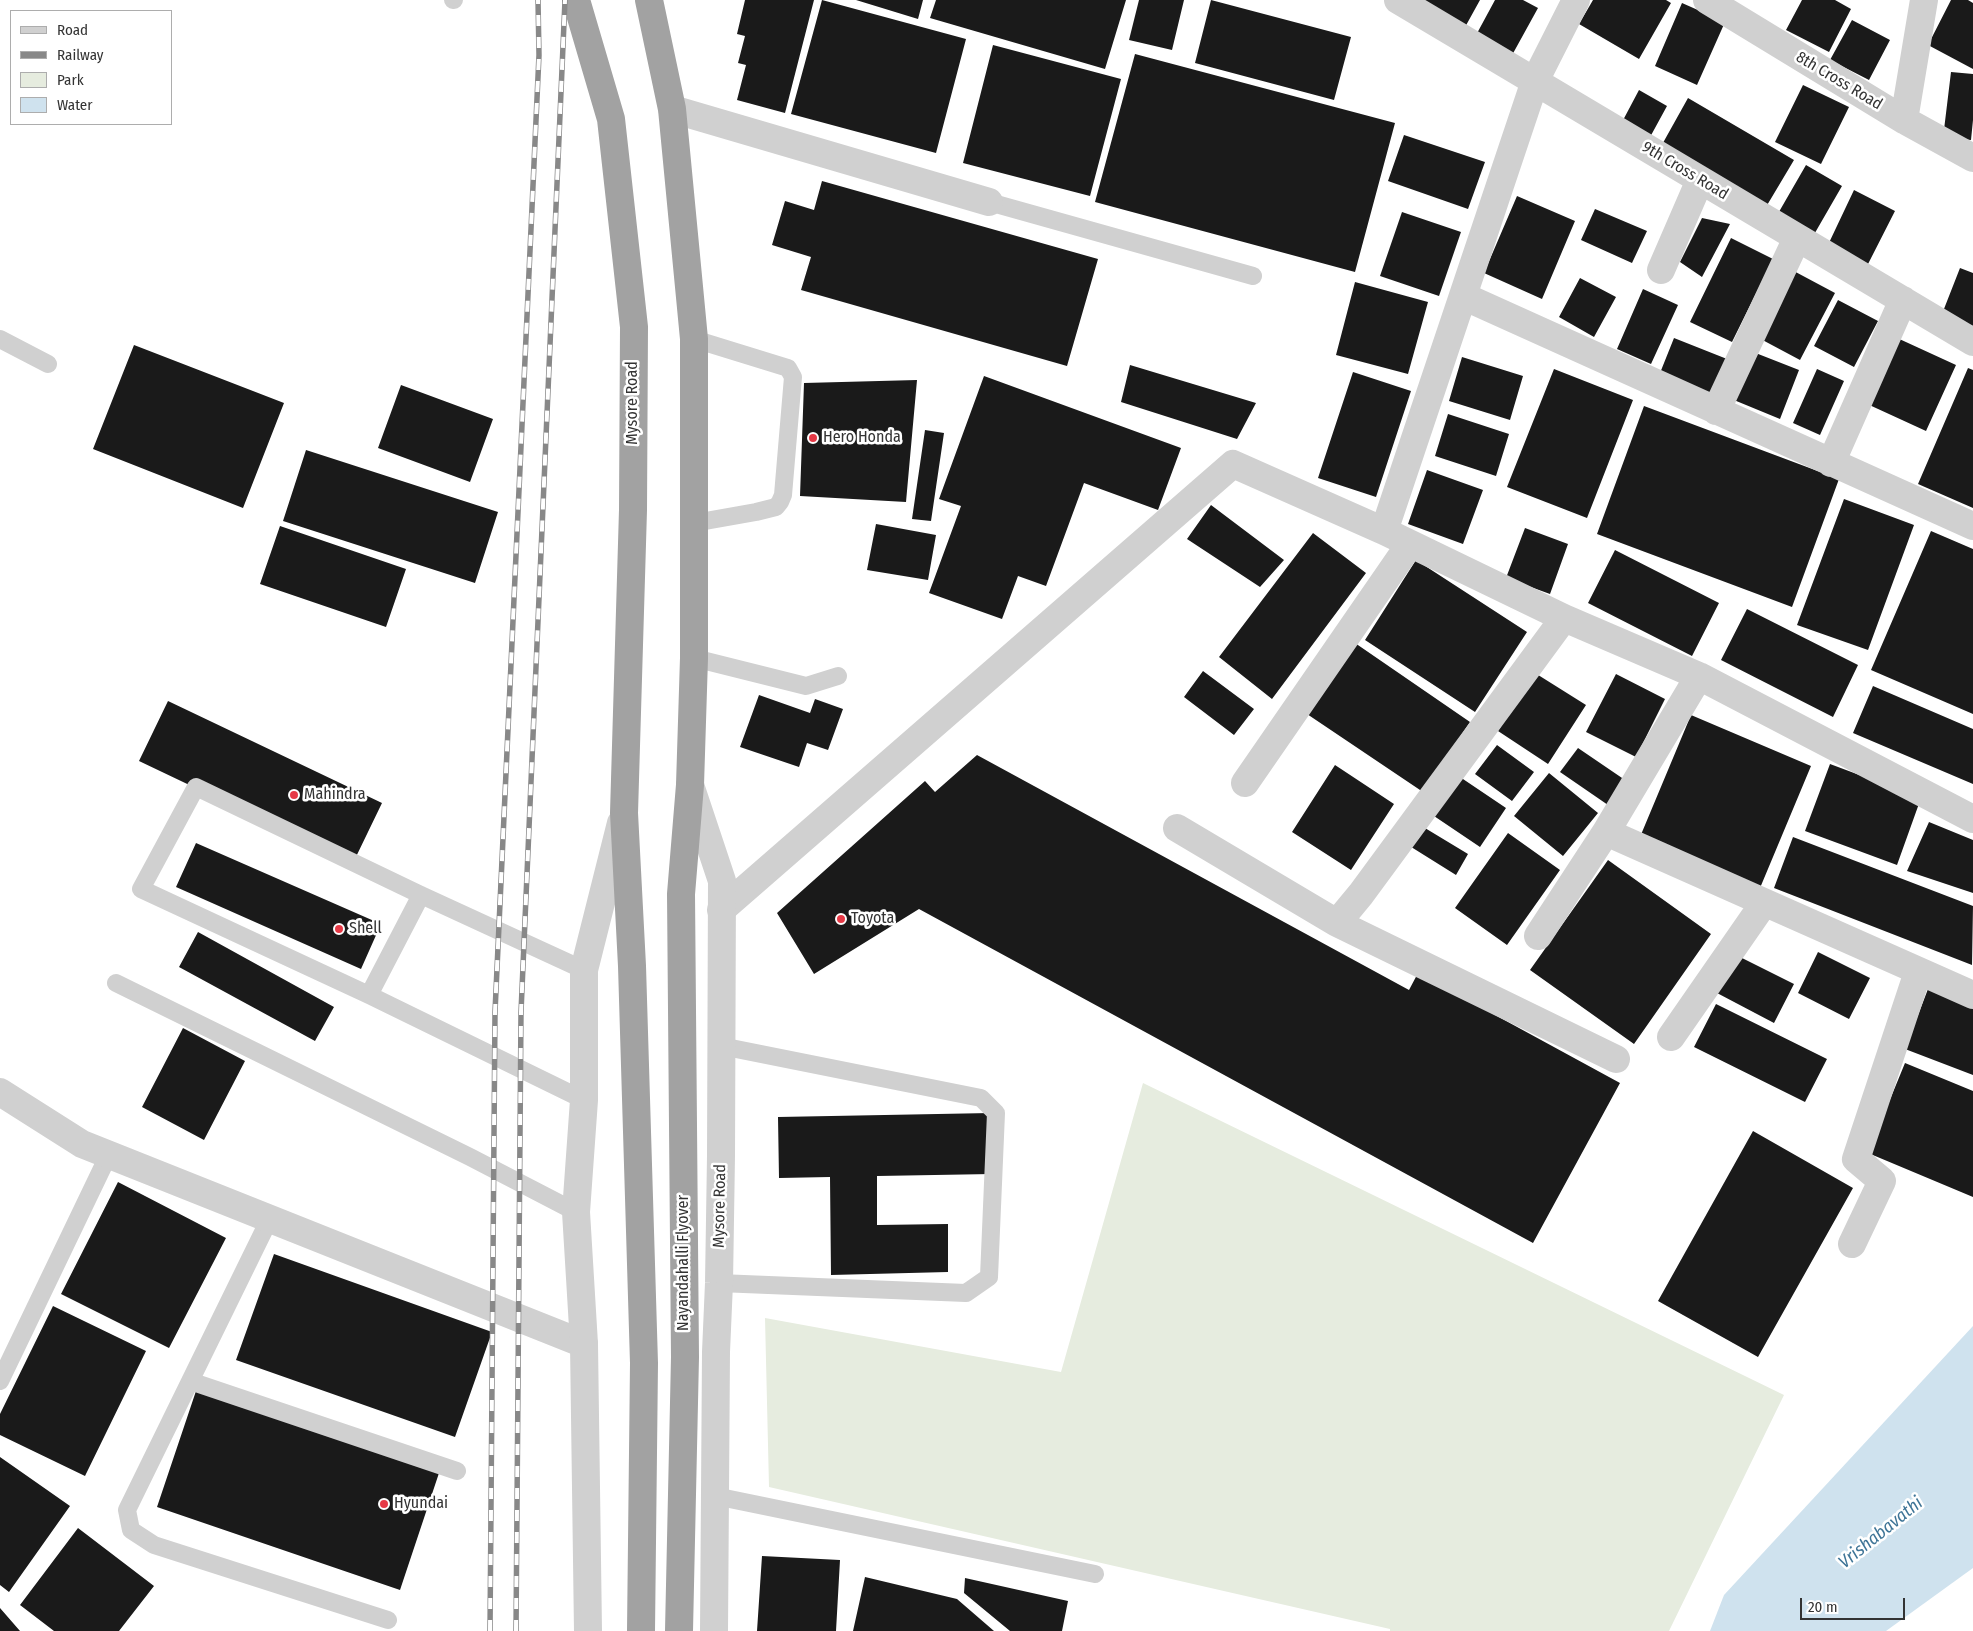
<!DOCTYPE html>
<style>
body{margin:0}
#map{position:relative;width:1973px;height:1631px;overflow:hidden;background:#fff;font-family:"Fira Sans Condensed",sans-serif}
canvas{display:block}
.legend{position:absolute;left:10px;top:10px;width:162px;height:115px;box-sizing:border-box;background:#fff;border:1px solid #adadad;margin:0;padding:6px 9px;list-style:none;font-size:15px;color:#333}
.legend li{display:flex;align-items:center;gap:10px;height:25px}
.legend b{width:25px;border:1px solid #adadad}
.scale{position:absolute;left:1800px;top:1598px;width:105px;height:22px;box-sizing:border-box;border:2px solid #333;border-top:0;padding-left:6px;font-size:15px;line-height:18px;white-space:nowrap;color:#333;-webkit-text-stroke:4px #fff;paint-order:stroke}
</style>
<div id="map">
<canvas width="1973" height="1631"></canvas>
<ul class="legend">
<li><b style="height:6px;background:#d0d0d0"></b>Road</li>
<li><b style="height:6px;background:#888"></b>Railway</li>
<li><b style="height:14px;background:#e6ecdf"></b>Park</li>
<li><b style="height:14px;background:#cfe2ee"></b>Water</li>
</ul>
<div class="scale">20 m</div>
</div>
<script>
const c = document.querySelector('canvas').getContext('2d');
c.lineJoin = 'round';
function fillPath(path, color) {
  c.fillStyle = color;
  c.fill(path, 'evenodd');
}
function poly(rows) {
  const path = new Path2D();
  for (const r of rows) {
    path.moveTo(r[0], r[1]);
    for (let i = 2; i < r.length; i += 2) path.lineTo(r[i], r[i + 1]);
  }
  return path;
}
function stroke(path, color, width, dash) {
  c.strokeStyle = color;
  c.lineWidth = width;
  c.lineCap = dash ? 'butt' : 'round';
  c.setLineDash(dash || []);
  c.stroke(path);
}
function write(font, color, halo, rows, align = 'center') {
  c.font = font + ' "Fira Sans Condensed",sans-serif';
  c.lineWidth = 5;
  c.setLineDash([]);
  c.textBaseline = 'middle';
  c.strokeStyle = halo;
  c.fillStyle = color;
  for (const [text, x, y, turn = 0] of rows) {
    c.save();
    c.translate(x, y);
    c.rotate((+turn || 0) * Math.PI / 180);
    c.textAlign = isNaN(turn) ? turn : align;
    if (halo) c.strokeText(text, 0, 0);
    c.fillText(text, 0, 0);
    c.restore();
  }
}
const green = poly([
 [1143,1083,1784,1395,1669,1631,1390,1631,1390,1629,769,1487,765,1318,1061,1372]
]);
const water = poly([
 [1973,1326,1973,1568,1886,1631,1710,1631,1724,1595]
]);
const building = poly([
 [745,0,814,0,785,113,737,100,746,65,738,63,745,36,737,34],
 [822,0,966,39,936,153,791,114],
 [856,0,923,0,918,19],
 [936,0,1126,0,1105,69,930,18],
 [1139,0,1184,0,1172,50,1129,40],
 [1211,0,1351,37,1334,100,1195,63],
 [1412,0,1480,0,1464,29],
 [1495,0,1523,0,1538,8,1511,57,1475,37],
 [1593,0,1666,0,1671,3,1639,59,1579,24],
 [1802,0,1835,0,1851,9,1829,52,1786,30],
 [1951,0,1968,0,1973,3,1973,69,1928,45],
 [1682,3,1725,22,1697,85,1655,66],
 [1852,20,1890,40,1869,80,1830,60],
 [993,45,1121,79,1090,196,963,163],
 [1135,54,1395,123,1355,272,1095,202],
 [1951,72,1973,74,1973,120,1971,140,1943,138],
 [1803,85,1849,107,1821,164,1775,142],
 [1639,90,1667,106,1649,139,1621,124],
 [1688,98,1794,160,1763,212,1659,150],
 [1404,135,1485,162,1468,209,1388,181],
 [1806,165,1842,186,1812,238,1776,217],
 [822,181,1098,259,1067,366,801,290,811,257,772,245,785,201,814,210],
 [1854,190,1895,211,1867,266,1827,247],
 [1517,196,1575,221,1542,299,1484,273],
 [1595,209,1647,231,1632,263,1581,240],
 [1402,212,1461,232,1439,296,1380,276],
 [1702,218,1730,224,1702,277,1680,262],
 [1731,238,1773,259,1732,342,1690,322],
 [1960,268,1973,273,1973,326,1942,314],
 [1790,269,1835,293,1800,360,1755,336],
 [1580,278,1616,297,1594,337,1559,317],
 [1355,282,1428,302,1408,374,1336,355],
 [1643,289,1678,305,1651,364,1617,349],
 [1838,300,1878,321,1854,367,1814,346],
 [1895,337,1956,365,1926,431,1865,403],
 [1674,338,1727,359,1713,394,1660,373],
 [134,345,284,403,243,508,93,449],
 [1748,350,1799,370,1780,419,1729,398],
 [1462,357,1523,376,1510,420,1449,401],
 [1130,365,1256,403,1237,439,1121,402],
 [1968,368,1973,370,1973,508,1918,484],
 [1554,369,1633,400,1587,518,1507,487],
 [1817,369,1844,381,1820,435,1793,423],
 [1353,372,1411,391,1376,497,1318,478],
 [984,376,1181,448,1158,510,1084,483,1046,586,1018,576,1002,619,929,593,961,506,939,499],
 [917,380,906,502,800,496,804,383],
 [401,385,493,419,470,482,378,448],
 [1644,406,1839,479,1792,607,1597,534],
 [1448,414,1509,434,1496,476,1435,456],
 [925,430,944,433,931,521,912,519],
 [306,450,498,512,475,583,283,521],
 [1427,470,1483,490,1463,544,1408,524],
 [1844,499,1914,525,1868,650,1797,625],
 [1211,505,1284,560,1260,587,1187,539],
 [876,524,936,535,928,580,867,570],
 [280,526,406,569,386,627,260,584],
 [1525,528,1568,544,1550,594,1506,578],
 [1931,531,1973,549,1973,714,1871,670],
 [1313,533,1366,573,1272,699,1219,657],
 [1615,550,1719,603,1692,656,1588,603],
 [1416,560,1527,632,1475,712,1365,640],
 [1747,609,1858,665,1833,717,1721,660],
 [1355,643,1470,722,1423,792,1307,714],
 [1203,671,1254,709,1234,735,1184,697],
 [1535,673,1586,705,1548,764,1498,731],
 [1616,674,1665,699,1636,757,1586,732],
 [1873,686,1973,729,1973,784,1853,733],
 [759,695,810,713,815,699,843,709,828,750,807,743,799,767,740,747],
 [168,701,382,803,353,863,139,761],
 [1691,715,1811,766,1760,888,1640,837],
 [1497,745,1534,772,1512,801,1475,774],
 [1578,748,1625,780,1608,805,1560,772],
 [977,755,1409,990,1418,973,1620,1083,1533,1243,919,909,814,974,777,913,925,781,935,792],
 [1830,764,1921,798,1897,865,1805,831],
 [1335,765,1394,804,1351,870,1292,832],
 [1549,773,1598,813,1563,856,1514,816],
 [1460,777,1506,808,1480,847,1434,816],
 [1929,822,1973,840,1973,893,1907,871],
 [1420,825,1468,854,1456,875,1408,845],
 [1508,833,1560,870,1507,945,1455,908],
 [1793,837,1973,906,1972,965,1774,888],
 [196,843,381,924,361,969,176,887],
 [1608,860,1711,934,1634,1044,1530,970],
 [198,932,334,1007,315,1041,179,967],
 [1818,952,1870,978,1849,1019,1798,993],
 [1736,955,1794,984,1774,1023,1717,993],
 [1928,989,1973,1007,1973,1075,1905,1049],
 [1716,1004,1827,1059,1805,1102,1694,1047],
 [183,1028,245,1061,204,1140,142,1107],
 [1905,1063,1973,1091,1973,1197,1868,1153],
 [991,1113,992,1174,877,1176,877,1225,948,1224,948,1272,831,1275,830,1177,779,1178,778,1117],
 [1753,1131,1853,1188,1758,1357,1658,1301],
 [118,1182,226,1238,169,1348,61,1294],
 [274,1254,492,1332,455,1437,236,1360],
 [53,1306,146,1351,85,1476,0,1435,0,1414],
 [196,1391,439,1473,400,1590,157,1507],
 [0,1457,70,1506,9,1592,0,1585],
 [78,1528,154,1586,119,1631,54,1631,20,1605],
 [762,1556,840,1560,836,1631,757,1631],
 [865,1577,957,1599,994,1631,853,1631],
 [965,1578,1068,1601,1062,1631,1010,1631,964,1593],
 [0,1608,20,1631,0,1631]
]);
const service = poly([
 [453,0,454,0],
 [989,202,1253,276],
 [0,339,48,364],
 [694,523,756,512,776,507,780,502,783,495,793,377,788,368,694,339],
 [694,658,806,686,838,676],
 [116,983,470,1157,576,1212],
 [369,995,421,895],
 [584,1100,369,995,141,889,196,787,421,895,584,970],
 [270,1218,127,1510,131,1530,154,1545,388,1620],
 [719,1283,966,1293,989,1277,996,1113,981,1098,721,1046],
 [0,1381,109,1154],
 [190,1381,457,1471],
 [715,1496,1095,1574]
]);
const minor = poly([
 [1398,0,1973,342],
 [1576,0,1535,81,1384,531,1564,618,1699,676,1973,819],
 [1707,0,1904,120,1973,158],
 [672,109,989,202],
 [1904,120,1924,0],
 [1661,270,1700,180],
 [1463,296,1973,526],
 [1716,411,1797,238],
 [1831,463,1903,300],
 [1245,783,1410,544],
 [1177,828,1337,923,1361,894,1564,618],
 [1606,832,1699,676],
 [721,910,1233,464,1384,531],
 [1337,923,1616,1059],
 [1538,936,1606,832,1973,995],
 [1671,1037,1764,903],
 [0,1092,82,1144,584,1344],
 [1852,1244,1882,1181,1856,1159,1918,972]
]);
const tertiary = poly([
 [690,785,722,881,721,1156,719,1283,716,1352,714,1631],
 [588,1631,584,1344,576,1212,584,1100,584,970,621,823]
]);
const trunk = poly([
 [576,0,611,119,634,327,633,510,624,813,632,966,644,1363,641,1631],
 [649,0,672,109,694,339,694,658,690,785,681,894,685,1357,679,1631]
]);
const rail = poly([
 [490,1631,495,1012,539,55,538,0],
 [516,1631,521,1012,565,0]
]);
const markers = [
 [813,438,5,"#e63946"],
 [294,795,5,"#e63946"],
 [841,919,5,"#e63946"],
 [339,929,5,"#e63946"],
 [384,1504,5,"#e63946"]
];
const streetNames = [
 ["8th Cross Road",1839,81,31],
 ["9th Cross Road",1685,171,31],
 ["Mysore Road",633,403,-90],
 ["Mysore Road",720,1206,-89],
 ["Nayandahalli Flyover",684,1263,-90]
];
const poiNames = [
 ["Hero Honda",823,438],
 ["Mahindra",304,795],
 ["Toyota",851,919],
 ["Shell",349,929],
 ["Hyundai",394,1504]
];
const waterNames = [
 ["Vrishabavathi",1881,1533,-39]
];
fillPath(green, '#e6ecdf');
fillPath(water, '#cfe2ee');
fillPath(building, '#1a1a1a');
stroke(service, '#d0d0d0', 18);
stroke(minor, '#d0d0d0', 28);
stroke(tertiary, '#d0d0d0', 28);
stroke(trunk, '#a2a2a2', 28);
stroke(rail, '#888', 5.5);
stroke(rail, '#fff', 4, [11]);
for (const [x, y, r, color] of markers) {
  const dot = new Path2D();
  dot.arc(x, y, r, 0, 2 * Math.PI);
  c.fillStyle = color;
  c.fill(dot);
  stroke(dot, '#fff', 2);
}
write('16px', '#333', '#fff', streetNames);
write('16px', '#333', '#fff', poiNames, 'left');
write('italic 18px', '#3f7597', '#fff', waterNames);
</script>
